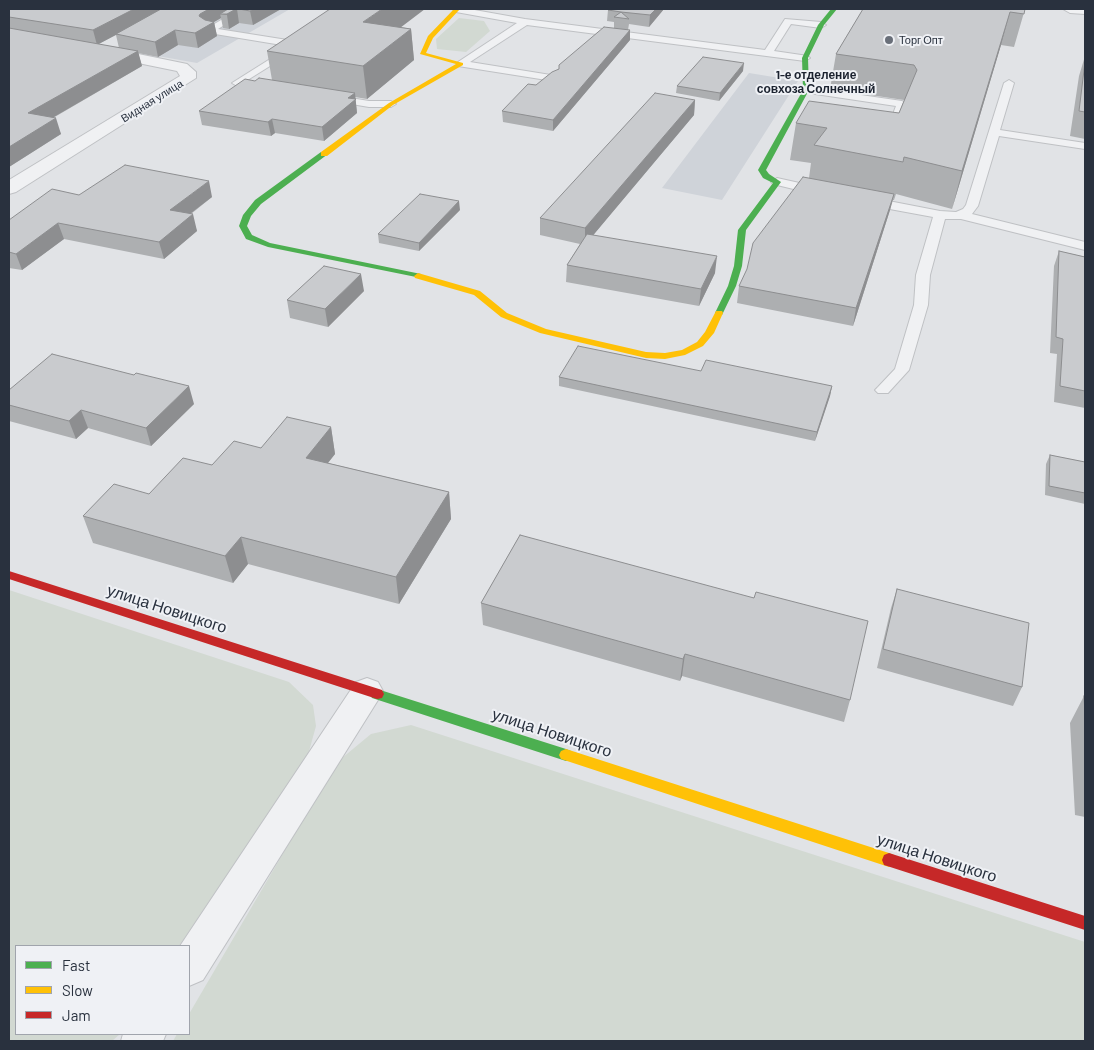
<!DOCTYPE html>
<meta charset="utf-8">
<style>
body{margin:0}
#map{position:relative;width:1094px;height:1050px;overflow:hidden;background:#e1e3e6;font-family:Barlow,sans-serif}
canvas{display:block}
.frame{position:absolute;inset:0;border:10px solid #29313e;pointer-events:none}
.legend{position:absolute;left:15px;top:945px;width:175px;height:90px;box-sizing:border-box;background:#eff1f5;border:1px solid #a0a4ac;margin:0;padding:6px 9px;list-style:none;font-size:15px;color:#29313e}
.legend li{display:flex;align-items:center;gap:10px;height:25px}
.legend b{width:25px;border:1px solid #a0a4ac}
</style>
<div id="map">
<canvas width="1094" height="1050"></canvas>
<div class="frame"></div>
<ul class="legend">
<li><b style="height:6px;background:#4caf50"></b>Fast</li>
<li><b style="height:6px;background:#ffc107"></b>Slow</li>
<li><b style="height:6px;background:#c62828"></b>Jam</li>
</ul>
</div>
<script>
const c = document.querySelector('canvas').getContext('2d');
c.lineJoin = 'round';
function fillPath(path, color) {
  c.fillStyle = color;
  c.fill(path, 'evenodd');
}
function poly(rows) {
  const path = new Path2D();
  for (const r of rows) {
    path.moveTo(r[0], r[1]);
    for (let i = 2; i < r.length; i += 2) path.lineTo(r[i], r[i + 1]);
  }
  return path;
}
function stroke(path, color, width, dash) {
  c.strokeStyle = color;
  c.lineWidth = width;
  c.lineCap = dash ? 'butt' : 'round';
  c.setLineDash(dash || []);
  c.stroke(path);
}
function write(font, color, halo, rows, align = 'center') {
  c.font = font + ' Barlow,sans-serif';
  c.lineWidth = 4;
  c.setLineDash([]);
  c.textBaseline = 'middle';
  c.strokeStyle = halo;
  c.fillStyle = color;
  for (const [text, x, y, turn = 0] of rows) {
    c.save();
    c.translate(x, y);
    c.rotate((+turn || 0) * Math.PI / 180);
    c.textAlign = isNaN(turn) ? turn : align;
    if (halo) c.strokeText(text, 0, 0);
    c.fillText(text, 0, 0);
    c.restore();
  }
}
const built = poly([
 [190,9,290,9,197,63,118,49],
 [749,73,798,81,722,200,662,188]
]);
const green = poly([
 [459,18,484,21,490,31,466,52,437,49,436,39],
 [9,590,289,682,313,705,316,726,308,755,179,946,16,946,16,1034,120,1034,112,1041,9,1041],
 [411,725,1085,942,1085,1041,173,1041,177,1034,189,1034,189,1014,336,763,371,734]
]);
const lane = poly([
 [240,9,250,9,218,29,300,42,305,45,300,48,209,33,204,30,240,9],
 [452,9,469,9,525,19,765,50,785,19,821,22,826,25,821,28,791,24,774,51,808,56,810,58,805,61,527,25,470,62,557,76,558,78,553,81,458,66,458,62,517,23,456,12,452,9],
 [286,49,294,51,246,81,266,85,266,89,237,86,232,83,286,49],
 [1009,80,1014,83,1000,130,1085,143,1085,149,999,136,978,206,972,214,1085,242,1085,250,961,219,945,219,930,275,928,305,909,370,888,393,878,393,875,390,878,387,895,369,914,305,916,275,933,217,868,205,862,201,868,197,940,211,956,212,963,209,966,205,1004,83,1009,80],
 [806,87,902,101,907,104,895,135,890,138,885,135,896,106,802,92,801,90,806,87],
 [332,95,369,101,391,101,396,104,391,107,369,107,328,100,328,96,332,95],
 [777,178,822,188,824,191,818,195,773,184,771,182,777,178]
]);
const street = poly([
 [1063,9,1085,9,1085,14,1070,13,1063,9],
 [104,47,187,64,196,72,196,78,16,192,9,194,9,180,180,76,177,71,99,55,96,52,99,49,104,47],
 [367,678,378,682,383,691,378,700,203,980,189,986,189,946,180,946,356,682,367,678],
 [123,1034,166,1034,163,1041,121,1041,123,1034]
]);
const fast = poly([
 [831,9,837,9,824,25,808,58,809,90,766,170,769,174,781,182,746,230,742,266,736,286,722,315,716,315,715,313,728,286,734,266,738,230,773,183,763,178,758,170,803,90,802,58,818,25,831,9],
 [321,152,328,154,261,204,251,216,247,226,252,235,270,243,421,274,421,278,268,247,246,239,239,226,243,215,255,200,321,152],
 [377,689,566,749,571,751,573,755,571,759,566,761,372,698,370,694,372,690,377,689]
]);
const slow = poly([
 [454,9,460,9,433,38,426,53,463,63,463,65,393,105,327,156,321,156,321,152,389,103,456,64,420,54,428,36,454,9],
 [418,273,480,291,507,313,546,329,646,352,665,353,682,350,697,342,705,332,716,311,722,311,723,313,714,333,703,346,685,355,665,359,646,358,540,333,501,317,474,295,415,278,414,276,418,273],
 [566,749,889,853,894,855,896,860,894,865,889,867,561,759,559,755,561,751,566,749]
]);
const jam = poly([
 [9,571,382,690,384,694,382,698,377,699,9,579,9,571],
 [889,853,1085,916,1085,930,884,865,882,860,884,855,889,853]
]);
const wall = poly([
 [9,9,281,9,253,25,239,23,229,29,223,28,221,18,214,22,217,36,198,48,178,45,158,57,138,53,142,66,53,118,61,134,9,167],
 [116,35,119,48,98,44],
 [664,9,649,27,629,24,628,30,630,30,630,40,553,131,503,122,502,111,614,28,614,22,607,21,608,10],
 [858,9,1025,9,1014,47,1001,45,952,209,896,194,894,200,893,200,890,210,853,326,737,303,739,286,809,178,811,163,790,160,796,123,899,113,904,100,830,89,836,54,863,9],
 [401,27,411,29,414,60,367,99,355,97,357,113,324,141,275,133,271,136,202,125,199,111,255,81,272,80,267,51],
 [1085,56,1085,139,1070,136,1079,76],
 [743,71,719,101,676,93,677,86],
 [695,100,694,115,593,235,715,273,699,306,566,282,567,265,580,244,540,235,540,218],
 [79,195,212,197,191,214,197,231,164,259,64,239,22,270,9,268,9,220],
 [460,210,419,251,379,243,378,234],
 [1059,251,1085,257,1085,408,1054,402,1057,354,1050,353,1054,266],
 [364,291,328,327,290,318,287,300],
 [701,371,832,386,830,396,815,441,559,386,559,377],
 [9,390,194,404,151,446,88,428,76,439,9,421],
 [331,427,335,454,328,463,449,492,451,519,399,604,248,564,233,583,93,543,83,516,149,494,212,465,261,448],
 [1050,455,1085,462,1085,504,1045,495,1046,464],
 [520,535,850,700,844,722,682,676,680,681,483,625,481,603],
 [897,589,1022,687,1013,706,877,668,891,608],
 [1084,696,1085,696,1085,817,1075,815,1070,723]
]);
const shadedWall = poly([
 [134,9,164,9,97,45,93,30],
 [209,9,237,9,239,23,229,29,227,15,220,14,221,18,214,22,217,36,198,48,195,33,199,16,200,14],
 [254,9,281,9,253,25,250,11],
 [382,9,425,9,367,53,363,22],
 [656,9,664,9,649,27,650,15],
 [1010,12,1001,45,952,209,962,171],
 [411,29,414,60,367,99,363,66],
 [175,30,178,45,158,57,155,42],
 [630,30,630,40,553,131,553,120],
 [138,51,142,66,33,129,28,113],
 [744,63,743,71,719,101,720,93],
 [355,93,357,113,324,141,322,127,348,98],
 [695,100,694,115,585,245,585,228],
 [56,118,61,134,9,167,9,147],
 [272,119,275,133,271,136,268,122],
 [209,181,212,197,174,226,170,210],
 [894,194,890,210,853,326,856,308],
 [459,201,460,210,419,251,419,243],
 [193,214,197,231,164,259,159,242],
 [58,223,64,239,22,270,16,254],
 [717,256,715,273,699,306,701,289],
 [361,274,364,291,328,327,325,309],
 [189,386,194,404,151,446,146,428],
 [832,386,830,396,815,441,817,432],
 [81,410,88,428,76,439,69,421],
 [331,427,335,454,311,484,306,458],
 [449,492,451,519,399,604,396,577],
 [241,537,248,564,233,583,225,556],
 [685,654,682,676,680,681,683,659]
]);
const building = poly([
 [9,9,134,9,93,30,9,17,9,9],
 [161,9,209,9,200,14,199,16,205,20,214,22,195,33,175,30,155,42,116,34,161,9],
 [228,9,236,9,227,14,220,14,228,9],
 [239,9,254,9,250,11,239,9],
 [330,9,382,9,363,22,411,29,363,66,267,51,330,9],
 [609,9,656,9,650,15,621,12,629,19,614,17,621,12,608,10,609,9],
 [863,9,1025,9,1024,14,1010,12,962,171,904,157,903,162,814,145,827,128,796,123,809,101,899,113,917,70,914,65,836,54,863,9],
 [604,27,630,30,553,120,502,111,528,84,536,85,552,72,559,69,559,65,604,27],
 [9,28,138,51,28,113,56,118,9,147,9,28],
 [703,57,744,63,720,93,677,86,703,57],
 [1085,62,1085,112,1079,111,1085,62],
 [259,78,355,93,348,98,356,99,322,127,272,119,268,122,199,111,245,79,255,81,259,78],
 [655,93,695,100,585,228,540,218,655,93],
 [125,165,209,181,170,210,193,214,159,242,58,223,16,254,9,252,9,220,52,189,79,195,125,165],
 [803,177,894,194,856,308,739,286,747,269,753,243,803,177],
 [420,194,459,201,419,243,378,234,420,194],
 [587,234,717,256,701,289,567,265,587,234],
 [1059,251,1085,257,1085,391,1060,386,1063,339,1056,337,1059,251],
 [324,266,361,274,325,309,287,300,324,266],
 [578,346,701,371,706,360,832,386,817,432,559,377,578,346],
 [52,354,134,375,136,373,189,386,146,428,81,410,69,421,9,405,9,390,52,354],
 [287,417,331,427,306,458,449,492,396,577,241,537,225,556,83,516,114,484,149,494,183,458,212,465,234,441,261,448,287,417],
 [1050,455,1085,462,1085,493,1049,486,1050,455],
 [520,535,754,598,756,592,868,621,850,700,685,654,683,659,481,603,520,535],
 [897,589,1029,623,1022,687,883,649,897,589],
 [1084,696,1085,696,1085,714,1084,696]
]);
const markers = [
 [889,40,5,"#696f79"]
];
const farPoinames = [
 ["Торг Опт",899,40]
];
const farStreetnames = [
 ["Видная улица",152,101,-32]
];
const farNeighbourhoodnames = [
 ["1-е отделение",816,75],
 ["совхоза Солнечный",816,89]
];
const nearStreetnames = [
 ["улица Новицкого",167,609,18],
 ["улица Новицкого",552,733,18],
 ["улица Новицкого",937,858,18]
];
fillPath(built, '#cfd3d9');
fillPath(green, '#d2d9d2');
stroke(lane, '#bfc1c4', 2);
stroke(street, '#bfc1c4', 2);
fillPath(lane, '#f0f1f3');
fillPath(street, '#f0f1f3');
fillPath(fast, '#4caf50');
fillPath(slow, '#ffc107');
fillPath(jam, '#c62828');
fillPath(wall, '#adafb1');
fillPath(shadedWall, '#8d8e90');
fillPath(building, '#c9cbce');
stroke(building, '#8d8e90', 1);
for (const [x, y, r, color] of markers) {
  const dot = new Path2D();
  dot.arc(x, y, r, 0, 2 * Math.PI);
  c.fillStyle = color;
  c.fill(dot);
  stroke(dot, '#eff1f5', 2);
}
write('11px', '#29313e', '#eff1f5', farPoinames, 'left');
write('11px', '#29313e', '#eff1f5', farStreetnames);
write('bold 12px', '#1b222f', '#eff1f5', farNeighbourhoodnames);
write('16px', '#29313e', '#eff1f5', nearStreetnames);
</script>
